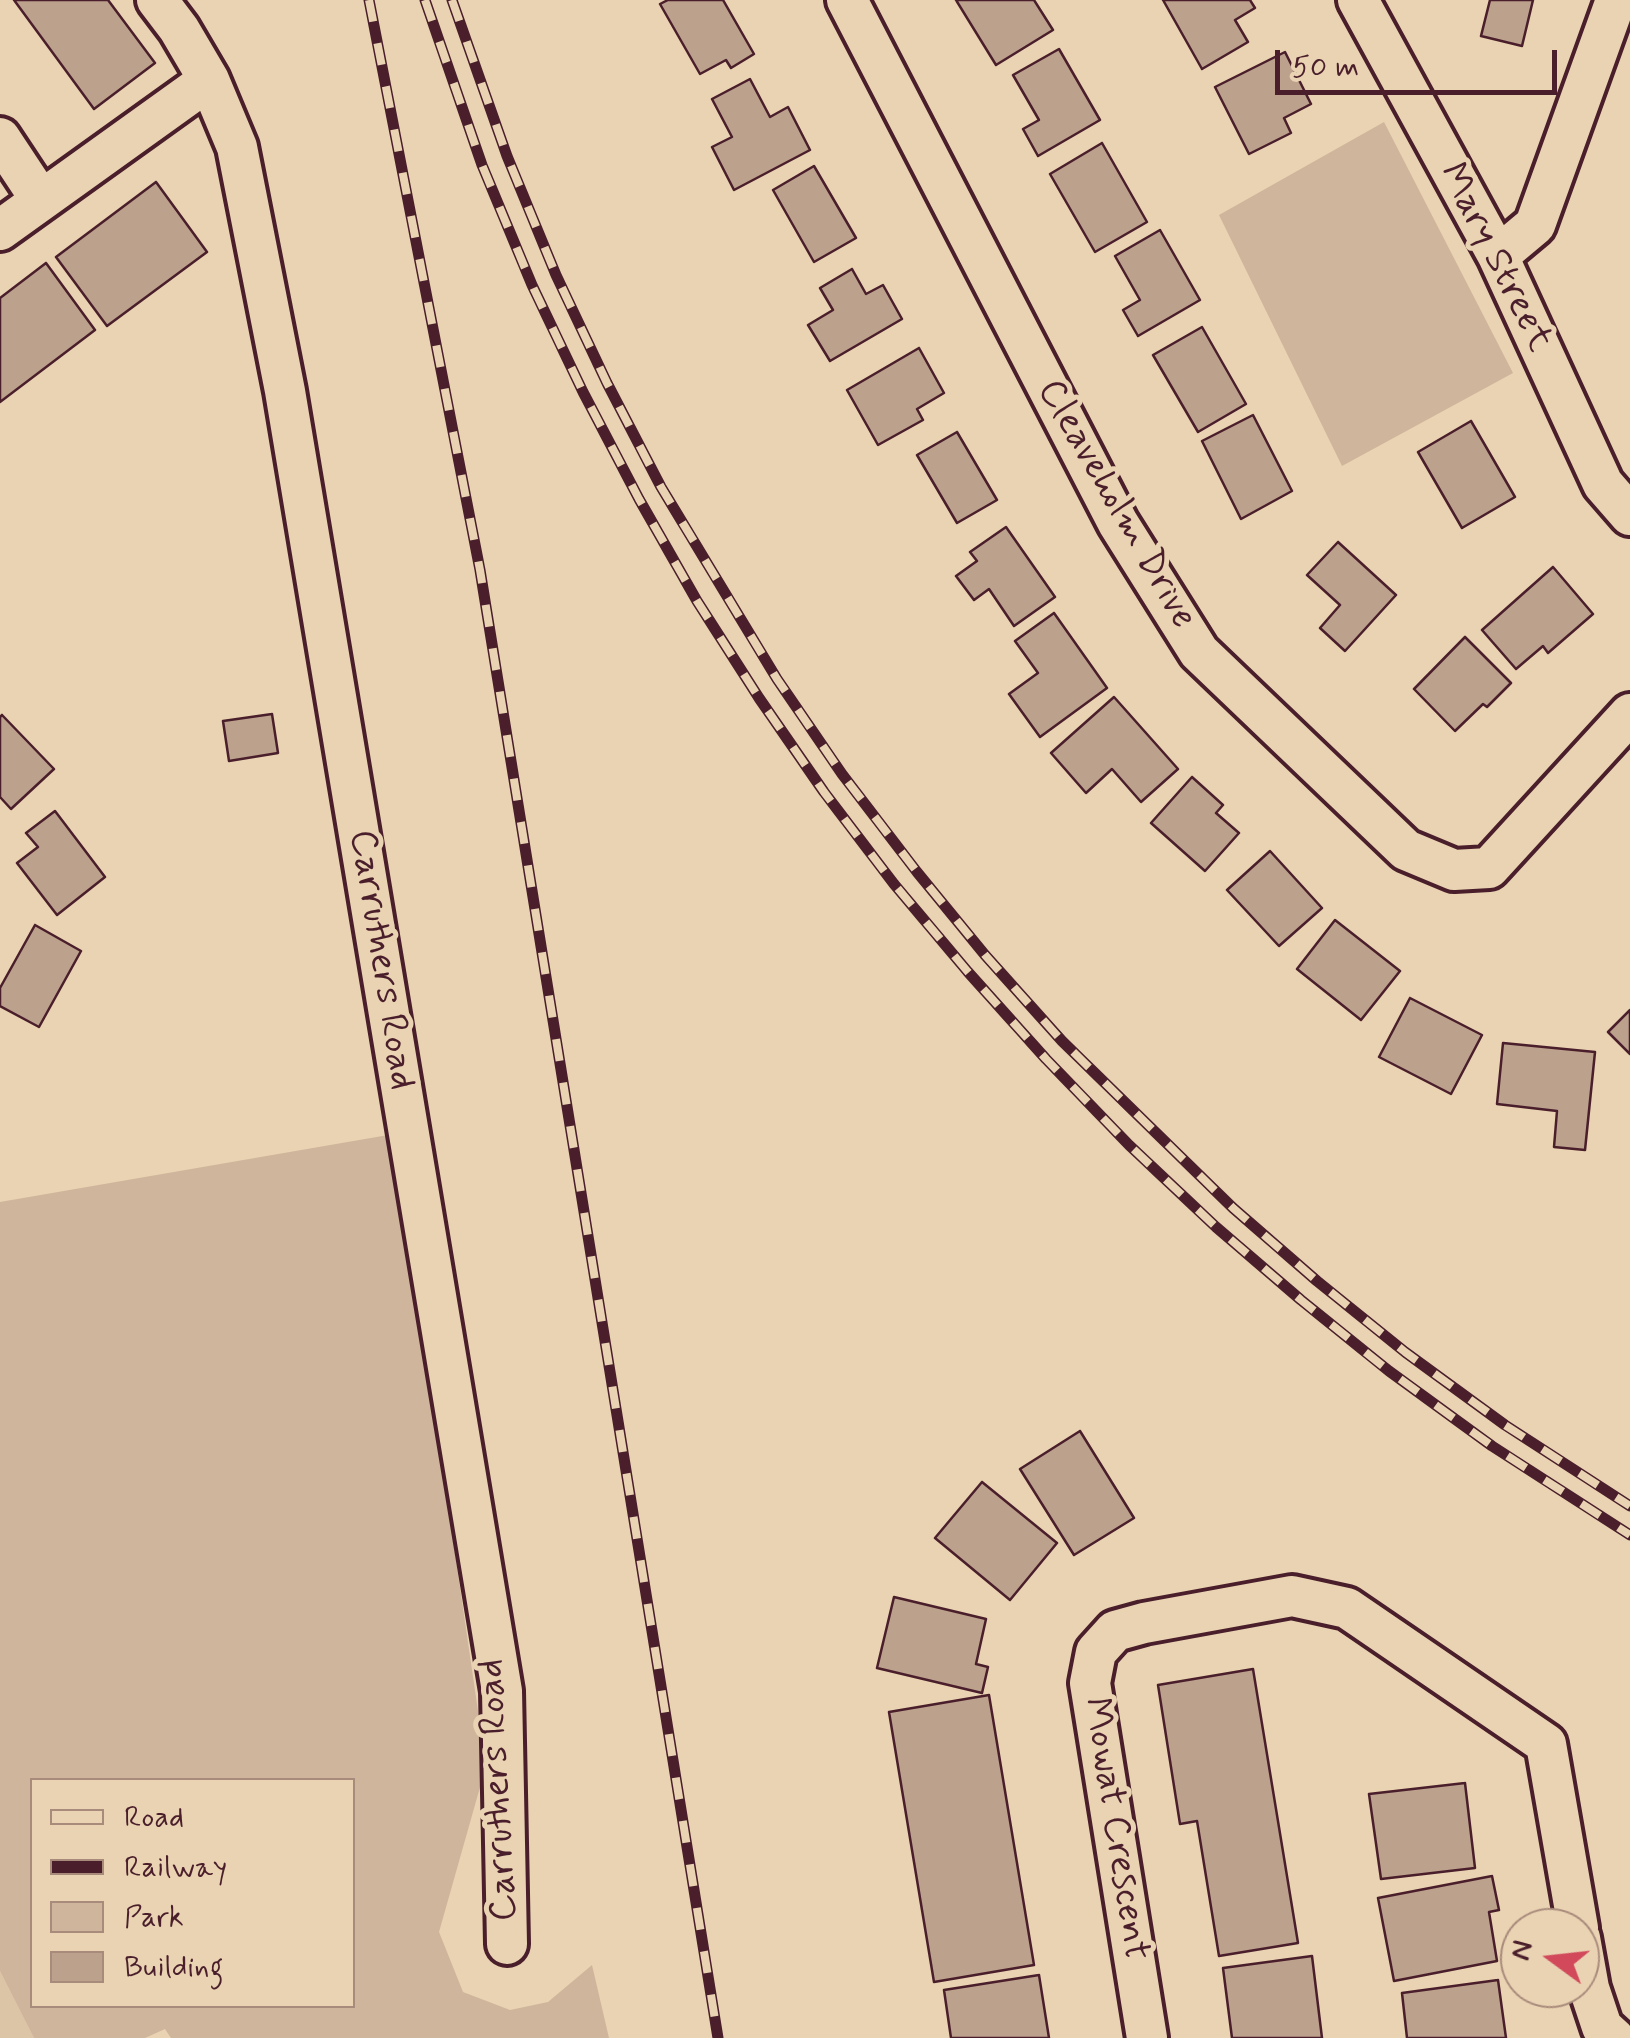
<!DOCTYPE html>
<style>
body{margin:0}
#map{position:relative;width:1630px;height:2038px;overflow:hidden;background:#e9d3b2;font-family:Mynerve,sans-serif}
canvas{display:block}
.legend{position:absolute;left:30px;top:1778px;width:325px;height:230px;box-sizing:border-box;background:#e9d3b2;border:2px solid #a98b7c;margin:0;padding:12px 18px;list-style:none;font-size:30px;color:#4a1f2b}
.legend li{display:flex;align-items:center;gap:20px;height:50px}
.legend b{width:50px;border:2px solid #a98b7c}
.north{position:absolute;left:1500px;top:1908px;width:100px;height:100px;box-sizing:border-box;background:#e9d3b2;border:2px solid #a98b7c;border-radius:50%;rotate:285deg;font-size:28px;font-weight:700;line-height:40px;text-align:center;color:#4a1f2b}
.north::after{content:'';display:block;margin:auto;width:35px;height:45px;background:#d1495b;clip-path:polygon(50% 0,100% 100%,50% 72%,0 100%)}
.scale{position:absolute;left:1275px;top:50px;width:282px;height:45px;box-sizing:border-box;border:5px solid #4a1f2b;border-top:0;padding-left:12px;font-size:30px;line-height:35px;white-space:nowrap;color:#4a1f2b;-webkit-text-stroke:8px #e9d3b2;paint-order:stroke}
</style>
<div id="map">
<canvas width="1630" height="2038"></canvas>
<ul class="legend">
<li><b style="height:12px;background:#e9d3b2"></b>Road</li>
<li><b style="height:12px;background:#4a1f2b"></b>Railway</li>
<li><b style="height:28px;background:#cfb59c"></b>Park</li>
<li><b style="height:28px;background:#bca18d"></b>Building</li>
</ul>
<div class="north">N</div>
<div class="scale">50 m</div>
</div>
<script>
const c = document.querySelector('canvas').getContext('2d');
c.lineJoin = 'round';
function fillPath(path, color) {
  c.fillStyle = color;
  c.fill(path, 'evenodd');
}
function poly(rows) {
  const path = new Path2D();
  for (const r of rows) {
    path.moveTo(r[0], r[1]);
    for (let i = 2; i < r.length; i += 2) path.lineTo(r[i], r[i + 1]);
  }
  return path;
}
function stroke(path, color, width, dash) {
  c.strokeStyle = color;
  c.lineWidth = width;
  c.lineCap = dash ? 'butt' : 'round';
  c.setLineDash(dash || []);
  c.stroke(path);
}
function write(font, color, halo, rows, align = 'center') {
  c.font = font + ' Mynerve,sans-serif';
  c.lineWidth = 10;
  c.setLineDash([]);
  c.textBaseline = 'middle';
  c.strokeStyle = halo;
  c.fillStyle = color;
  for (const [text, x, y, turn = 0] of rows) {
    c.save();
    c.translate(x, y);
    c.rotate((+turn || 0) * Math.PI / 180);
    c.textAlign = isNaN(turn) ? turn : align;
    if (halo) c.strokeText(text, 0, 0);
    c.fillText(text, 0, 0);
    c.restore();
  }
}
const built = poly([
 [0,1971,34,2038,0,2038]
]);
const green = poly([
 [1384,122,1513,373,1342,466,1219,215],
 [394,1134,486,1766,439,1932,463,1992,510,2010,548,2002,592,1965,609,2038,171,2038,165,2029,145,2038,34,2038,0,1971,0,1202],
 [32,1780,352,1780,352,2006,32,2006]
]);
const building = poly([
 [14,0,108,0,155,63,94,109,14,0],
 [668,0,723,0,754,54,731,68,726,60,700,74,660,4,668,0],
 [956,0,1034,0,1053,30,996,65,956,0],
 [1163,0,1250,0,1255,8,1235,20,1248,42,1202,69,1163,0],
 [1490,0,1533,0,1522,46,1481,36,1490,0],
 [1059,49,1100,120,1038,156,1023,129,1039,120,1013,75,1059,49],
 [1285,52,1311,104,1284,118,1291,133,1249,154,1215,87,1285,52],
 [750,79,770,117,788,107,810,150,734,190,712,147,732,137,712,99,750,79],
 [1102,143,1147,222,1095,252,1050,174,1102,143],
 [814,166,856,238,814,262,773,190,814,166],
 [156,182,207,252,107,326,56,257,156,182],
 [1160,230,1200,300,1138,336,1123,310,1140,300,1115,256,1160,230],
 [46,263,95,330,0,402,0,298,46,263],
 [852,269,866,294,883,285,902,319,830,361,808,325,833,310,820,288,852,269],
 [1202,327,1246,404,1198,432,1153,355,1202,327],
 [919,348,944,393,917,409,923,420,878,445,847,390,919,348],
 [1253,415,1292,491,1241,519,1202,441,1253,415],
 [1471,421,1515,497,1462,528,1418,452,1471,421],
 [957,432,997,500,957,523,917,455,957,432],
 [1006,527,1055,597,1014,626,989,589,974,600,956,576,977,561,970,552,1006,527],
 [1338,542,1396,595,1345,651,1320,628,1340,605,1307,575,1338,542],
 [1553,567,1593,614,1548,653,1543,646,1516,669,1482,630,1553,567],
 [1054,613,1107,688,1040,737,1009,694,1038,673,1015,641,1054,613],
 [1465,637,1511,683,1487,707,1483,704,1455,731,1414,689,1465,637],
 [1114,697,1178,769,1141,802,1112,769,1086,793,1051,753,1114,697],
 [272,714,278,753,229,761,223,721,272,714],
 [2,715,54,769,11,809,0,797,0,717,2,715],
 [1192,777,1223,805,1216,813,1239,833,1205,871,1151,823,1192,777],
 [55,811,105,877,57,915,17,863,38,847,26,833,55,811],
 [1270,851,1322,908,1279,946,1227,890,1270,851],
 [1335,920,1400,971,1361,1020,1297,969,1335,920],
 [35,925,81,951,39,1027,0,1006,0,988,35,925],
 [1410,998,1482,1035,1451,1094,1379,1057,1410,998],
 [1630,1010,1630,1054,1608,1032,1630,1010],
 [1503,1043,1595,1052,1585,1150,1554,1147,1557,1111,1497,1104,1503,1043],
 [1080,1431,1134,1518,1074,1555,1020,1469,1080,1431],
 [982,1482,1057,1543,1010,1600,935,1538,982,1482],
 [894,1597,986,1619,976,1664,988,1667,982,1693,877,1668,894,1597],
 [1253,1669,1298,1943,1219,1956,1197,1821,1180,1824,1158,1685,1253,1669],
 [989,1695,1034,1965,934,1982,889,1712,989,1695],
 [1465,1783,1475,1868,1381,1879,1369,1794,1465,1783],
 [1492,1876,1499,1910,1489,1912,1497,1961,1394,1981,1378,1898,1492,1876],
 [1312,1956,1322,2038,1232,2038,1223,1968,1312,1956],
 [1039,1975,1049,2038,951,2038,944,1990,1039,1975],
 [1498,1980,1506,2038,1407,2038,1402,1993,1498,1980]
]);
const minor = poly([
 [157,0,179,29,209,80,237,147,285,391,502,1691,507,1944],
 [847,0,1118,523,1199,652,1406,850,1454,870,1489,868,1630,714],
 [1358,0,1498,256,1603,484,1630,515],
 [0,138,41,200],
 [0,230,209,80],
 [1498,256,1535,225,1616,0],
 [1580,1938,1589,1988,1602,2027,1614,2038],
 [1147,2038,1090,1683,1096,1652,1115,1631,1144,1623,1292,1596,1347,1608,1546,1744,1578,1928]
]);
const rail = poly([
 [369,0,480,570,718,2038],
 [425,0,482,165,532,285,583,392,639,499,697,601,759,698,824,792,894,884,968,972,1046,1059,1129,1145,1216,1227,1301,1300,1389,1371,1492,1446,1630,1535],
 [452,0,507,156,556,275,607,383,661,487,777,679,842,774,917,872,985,955,1062,1041,1233,1208,1317,1281,1405,1352,1505,1425,1630,1506]
]);
const streetNames = [
 ["Mary Street",1494,258,63],
 ["Cleaveholm Drive",1115,505,60],
 ["Carruthers Road",380,960,81],
 ["Carruthers Road",500,1790,-93],
 ["Mowat Crescent",1114,1829,81]
];
fillPath(built, '#dcc4a7');
fillPath(green, '#cfb59c');
fillPath(building, '#bca18d');
stroke(building, '#4a1f2b', 2.5);
stroke(minor, '#4a1f2b', 48);
stroke(minor, '#e9d3b2', 40);
stroke(rail, '#4a1f2b', 11);
stroke(rail, '#e9d3b2', 8, [22]);
write('38px', '#4a1f2b', '#e9d3b2', streetNames);
</script>
